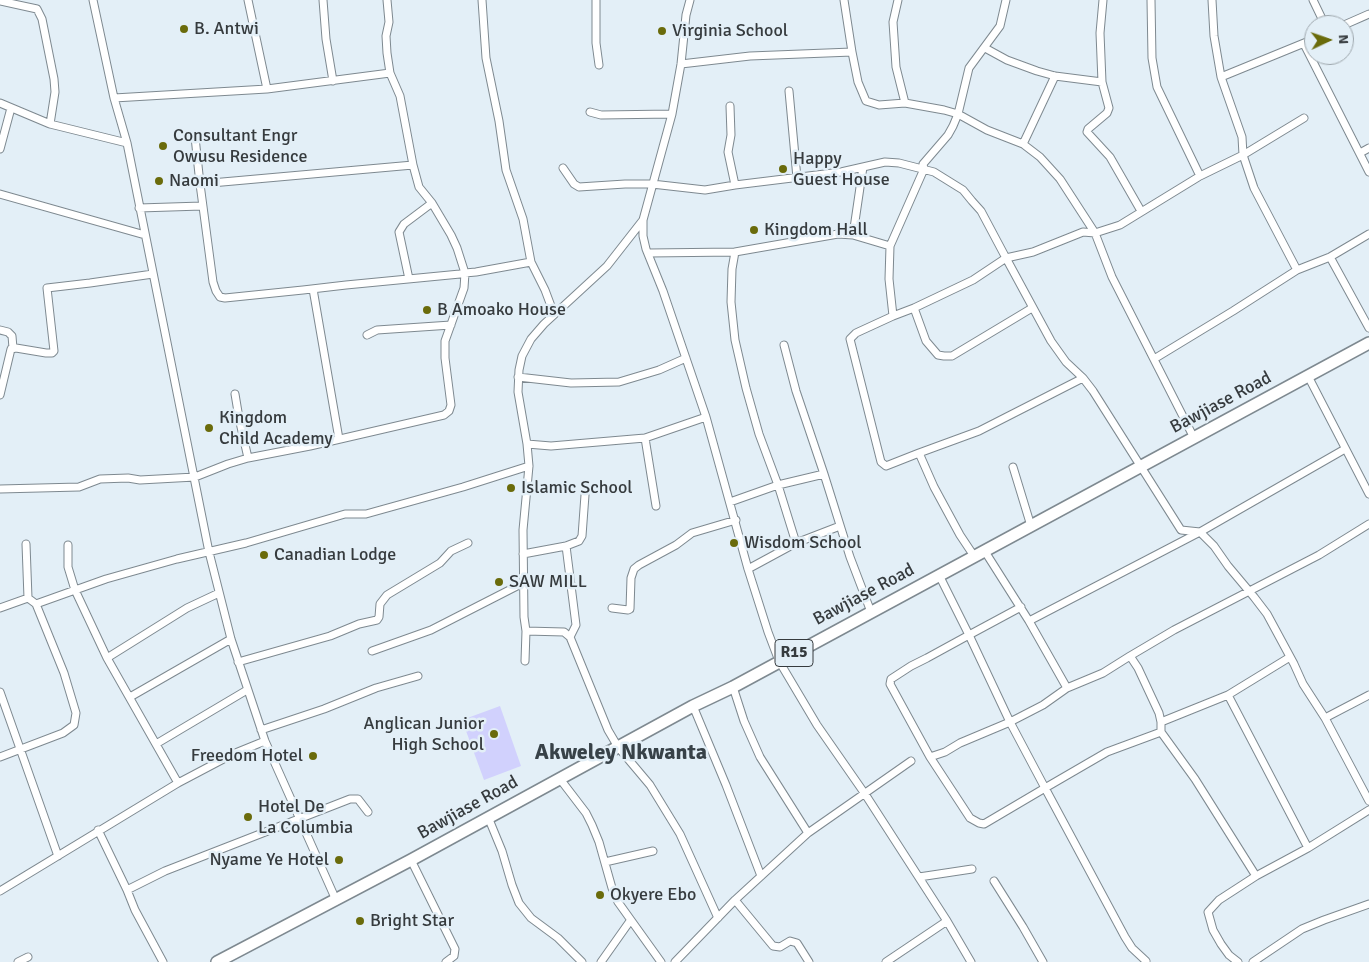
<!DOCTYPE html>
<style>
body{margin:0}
#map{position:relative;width:1369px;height:962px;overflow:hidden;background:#e3eff7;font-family:Signika,sans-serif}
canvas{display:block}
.north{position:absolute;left:1304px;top:15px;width:50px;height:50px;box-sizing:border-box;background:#e3eff7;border:1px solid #9ea7ad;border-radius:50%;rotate:87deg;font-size:14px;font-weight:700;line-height:20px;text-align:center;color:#363b3e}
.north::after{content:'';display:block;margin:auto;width:18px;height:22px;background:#6a6b0b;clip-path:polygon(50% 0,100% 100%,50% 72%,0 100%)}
</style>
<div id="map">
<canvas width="1369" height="962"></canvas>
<div class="north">N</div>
</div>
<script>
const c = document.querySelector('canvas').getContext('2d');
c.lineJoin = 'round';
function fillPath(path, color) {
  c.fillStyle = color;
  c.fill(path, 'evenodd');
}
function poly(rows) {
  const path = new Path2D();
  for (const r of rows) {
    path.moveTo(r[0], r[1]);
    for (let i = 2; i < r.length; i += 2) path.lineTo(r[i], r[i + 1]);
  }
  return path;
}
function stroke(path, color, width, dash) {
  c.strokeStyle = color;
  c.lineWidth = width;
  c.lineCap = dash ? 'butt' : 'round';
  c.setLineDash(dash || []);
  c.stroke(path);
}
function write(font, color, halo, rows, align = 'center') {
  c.font = font + ' Signika,sans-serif';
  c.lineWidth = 5;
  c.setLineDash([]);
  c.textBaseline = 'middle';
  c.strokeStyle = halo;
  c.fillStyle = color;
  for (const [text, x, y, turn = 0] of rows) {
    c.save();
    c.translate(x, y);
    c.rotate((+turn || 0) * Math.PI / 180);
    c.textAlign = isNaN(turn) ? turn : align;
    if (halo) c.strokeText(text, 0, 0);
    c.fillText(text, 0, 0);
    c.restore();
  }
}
const green = poly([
 [500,706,521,766,484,780,462,720]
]);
const street = poly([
 [93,0,114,98,127,143,209,552,231,639,265,741,336,900],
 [248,0,267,89],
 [323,0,326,39,333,81],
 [387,0,389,22,386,36,387,53,390,73,400,96,413,165],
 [482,0,486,58,499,121,506,170,523,219,531,262,545,290,554,314],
 [596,0,596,43,599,65],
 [690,0,686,15,681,64,672,114,643,220,643,236,646,249,663,291,706,417,748,569,768,632,779,661,817,725,865,794,947,921,971,962],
 [844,0,852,52],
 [898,0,893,22,896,67,905,103],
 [1151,0,1152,58,1157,87,1200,176],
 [1212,0,1214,36,1221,77,1242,137,1243,155,1254,188,1297,270],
 [1313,0,1325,25],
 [0,1,37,9,42,19,54,79,55,92,50,124],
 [1344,25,1369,14],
 [1304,44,1369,172],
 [985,48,1007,60,1037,71,1055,76,1102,82,1100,33,1103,0],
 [681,64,750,56,852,52,858,82,866,101,879,105,905,103,944,110,958,114,969,68,1000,26,1006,0],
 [1221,77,1314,39],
 [1102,82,1109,108,1107,113,1088,129,1087,132,1110,157,1141,211],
 [789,91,797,178],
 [114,98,267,89,390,73],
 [0,103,50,124,127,143],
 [730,106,731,135,728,152,735,185],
 [590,112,601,115,672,114],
 [195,137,200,184],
 [1023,144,1055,76],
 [0,149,11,108],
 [1360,153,1369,148],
 [563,168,574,184,579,187,625,184,652,184,705,190,735,185,841,172,885,162,899,163,934,172,963,190,972,201,981,211,1006,258,973,280,914,308,893,316],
 [0,194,145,235],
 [139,208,202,206],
 [643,220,607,266,544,324,531,339,522,356,519,370,518,392,527,444,529,466,523,530,524,617,526,631,564,632,570,637,608,730,618,747,650,785,680,834,718,918],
 [853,235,863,167],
 [890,246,924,169,923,164,948,135,953,126,958,114,987,130,1023,144,1040,157,1060,179,1095,233,1120,225,1200,176,1243,155,1304,118],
 [735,252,838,234,853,235,890,246,889,279,893,316,856,333,850,339,881,462,886,466,919,453,934,487,960,535,974,556],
 [649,253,735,252,732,269,731,302,735,340,746,388,759,434,778,485,796,543,748,569],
 [1330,257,1369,328],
 [409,279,399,232,404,224,432,203],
 [313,289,339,439],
 [914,308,926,341,938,355,944,356,952,356,1032,308],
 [0,330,8,332,12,336,13,348],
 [367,335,377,330,451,325],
 [784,345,796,391,824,474,850,557,871,612],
 [1154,359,1233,311,1297,270,1330,257,1369,234],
 [1308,376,1369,494],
 [518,377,571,383,619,382,659,370,686,358],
 [235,394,239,418,248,458],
 [0,395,11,349,16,348,46,353,52,353,54,351,47,288,90,283,153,274],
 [645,438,656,506],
 [1194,438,1112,277,1095,233,1083,232,1033,252,1006,258,1051,341,1066,362,1083,378,1093,391,1181,530,1200,532,1214,546,1228,566,1254,597,1267,614,1294,664,1303,684,1325,718,1369,801],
 [527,444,551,446,645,438,706,417],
 [919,453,979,431,1083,378],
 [1013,467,1031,526],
 [0,489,79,487,100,479,128,478,140,480,195,477,228,464,248,458,310,446,444,415,449,411,451,405,445,358,445,341,464,288,465,273,457,248,451,235,432,203,419,187,413,165,200,184,213,282,216,291,220,297,225,298,303,290,346,285,460,274,465,273,476,272,531,262],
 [730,502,778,485,824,474],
 [796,543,840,526],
 [26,544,28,598],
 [68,545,68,567,75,590,107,658,178,783],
 [566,546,576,625,570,637],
 [523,554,566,546,579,541,582,536,585,495],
 [939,575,969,635,1010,722,1045,788,984,824,979,823,970,818,930,757,890,684,891,679,911,666,927,658,969,635,1021,607],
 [0,608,28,598,36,604,106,579,177,559,246,543,345,514,366,514,463,487,529,466],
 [612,608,628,610,630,609,631,578,634,569,639,565,676,545,692,533,736,520],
 [1029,621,1200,532,1345,449],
 [372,651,431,630,523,583],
 [1130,656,1174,630,1319,555,1369,524],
 [107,658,187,608,219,593],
 [525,661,526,631],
 [238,662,330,636,359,624,377,620,379,617,380,604,387,595,440,563,451,551,468,543],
 [733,687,744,721,760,757,808,833],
 [1067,688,1103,673,1130,656,1138,668,1159,713,1161,722,1161,732],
 [0,692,58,856],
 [1228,695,1308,848],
 [130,697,231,639],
 [693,706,726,785,761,876],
 [1325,718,1369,695],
 [1161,722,1228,695,1290,657],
 [261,730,324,709,376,688,418,676],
 [156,744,247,690],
 [0,757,63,733,74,725,76,713,64,673,36,604],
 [930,757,945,752,960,743,1010,722,1043,705,1067,688,1029,621,984,550],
 [560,779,586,813,592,825,599,842,612,888,618,902,661,962],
 [488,817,502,851,512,885,519,903,531,918,558,938,582,962],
 [98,830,127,890,135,910,163,962],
 [411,860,455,949,454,956,446,962],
 [605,862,653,851],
 [919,877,972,869],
 [994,881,1023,927,1043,962],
 [127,890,165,871,350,799,358,799,368,812],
 [0,891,178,783,233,754,265,741],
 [735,900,773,946,780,947,790,941,797,943,809,962],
 [1146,961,1132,948,1125,937,1045,788,1107,752,1161,732,1195,779,1256,876],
 [18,962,28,957],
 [601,962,630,921],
 [675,962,735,900,808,833,911,761],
 [886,962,947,921],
 [1238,962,1229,955,1221,944,1213,930,1208,912,1219,900,1256,876,1308,848,1369,810],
 [1253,962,1302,929,1324,920,1369,904]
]);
const primary = poly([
 [217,962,411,860,693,706,733,687,1369,343]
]);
const markers = [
 [184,29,5,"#6a6b0b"],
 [662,31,5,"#6a6b0b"],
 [163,146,5,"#6a6b0b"],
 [783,169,5,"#6a6b0b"],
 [159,181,5,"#6a6b0b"],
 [754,230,5,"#6a6b0b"],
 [427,310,5,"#6a6b0b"],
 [209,428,5,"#6a6b0b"],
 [511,488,5,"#6a6b0b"],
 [734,543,5,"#6a6b0b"],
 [264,555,5,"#6a6b0b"],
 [499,582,5,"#6a6b0b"],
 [494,734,5,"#6a6b0b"],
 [313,756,5,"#6a6b0b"],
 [248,817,5,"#6a6b0b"],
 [339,860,5,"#6a6b0b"],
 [600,895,5,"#6a6b0b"],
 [360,921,5,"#6a6b0b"]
];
const shields = [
 [794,653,38]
];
const shieldNames = [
 ["R15",794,653]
];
const poiNames = [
 ["B. Antwi",194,29],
 ["Virginia School",672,31],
 ["Consultant Engr",173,136],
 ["Owusu Residence",173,157],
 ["Happy",793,159],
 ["Guest House",793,180],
 ["Naomi",169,181],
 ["Kingdom Hall",764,230],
 ["B Amoako House",437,310],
 ["Kingdom",219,418],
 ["Child Academy",219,439],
 ["Islamic School",521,488],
 ["Wisdom School",744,543],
 ["Canadian Lodge",274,555],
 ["SAW MILL",509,582],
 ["Anglican Junior",484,724,"right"],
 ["High School",484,745,"right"],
 ["Freedom Hotel",303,756,"right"],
 ["Hotel De",258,807],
 ["La Columbia",258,828],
 ["Nyame Ye Hotel",329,860,"right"],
 ["Okyere Ebo",610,895],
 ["Bright Star",370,921]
];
const streetNames = [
 ["Bawjiase Road",1221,403,-28],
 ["Bawjiase Road",864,595,-28],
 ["Bawjiase Road",468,808,-29]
];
const districtNames = [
 ["Akweley Nkwanta",621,753]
];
fillPath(green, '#d1d1fd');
stroke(street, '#7e8990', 9);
stroke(primary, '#7e8990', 14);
stroke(street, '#fff', 7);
stroke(primary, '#fff', 11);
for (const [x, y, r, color] of markers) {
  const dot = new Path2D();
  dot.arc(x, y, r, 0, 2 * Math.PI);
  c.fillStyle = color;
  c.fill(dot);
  stroke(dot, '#e3eff7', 2);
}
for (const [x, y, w] of shields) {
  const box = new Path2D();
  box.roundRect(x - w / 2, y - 13.5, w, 27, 4);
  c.fillStyle = '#e3eff7';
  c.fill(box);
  stroke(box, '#363b3e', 1);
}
write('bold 16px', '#363b3e', null, shieldNames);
write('18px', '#363b3e', '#e3eff7', poiNames, 'left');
write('18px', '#363b3e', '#e3eff7', streetNames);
write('bold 22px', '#384248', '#e3eff7', districtNames);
</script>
